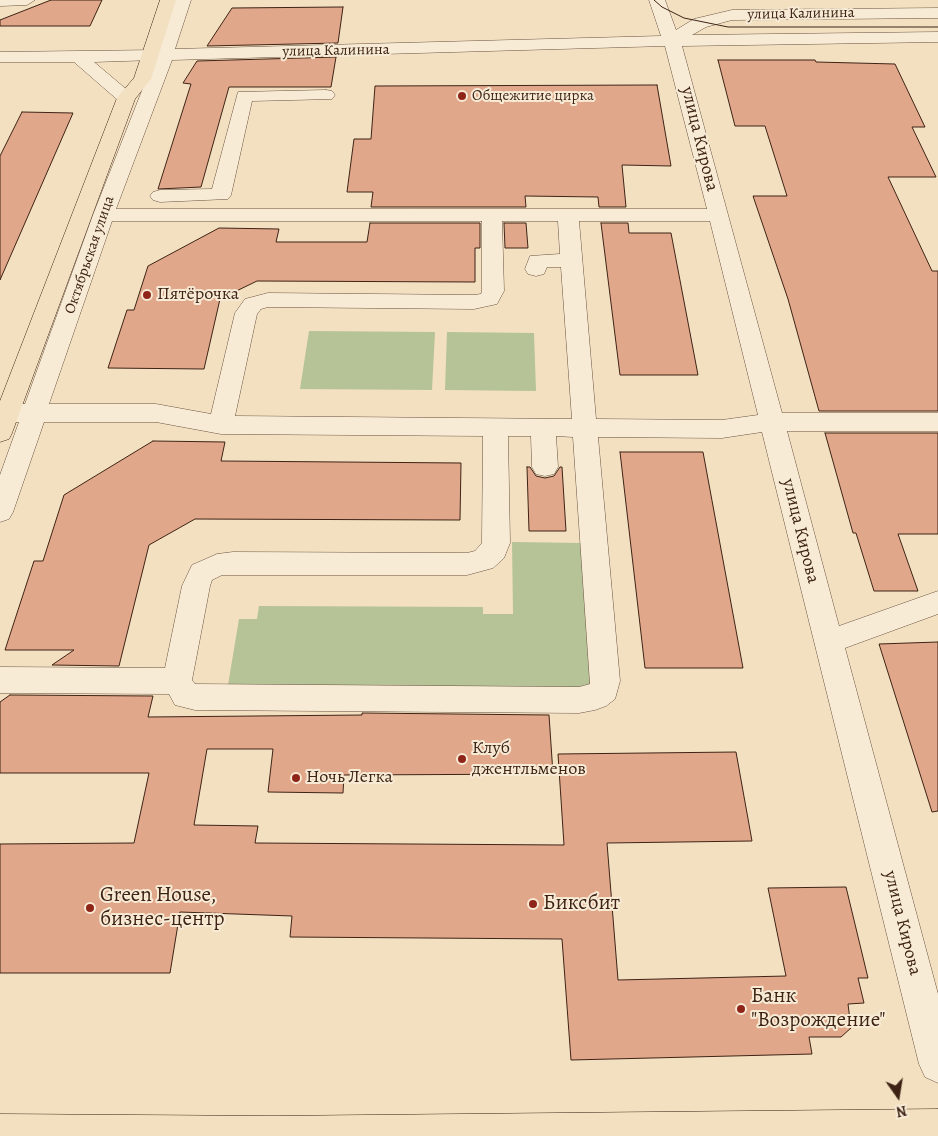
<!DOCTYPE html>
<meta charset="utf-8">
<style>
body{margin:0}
#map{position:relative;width:938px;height:1136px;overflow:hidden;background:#f2e0c0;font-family:Alegreya,serif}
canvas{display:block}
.north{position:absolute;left:873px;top:1071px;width:50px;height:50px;-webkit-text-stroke:4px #f7ebd6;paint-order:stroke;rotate:167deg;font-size:14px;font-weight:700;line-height:20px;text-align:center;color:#3e2315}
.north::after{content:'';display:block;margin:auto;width:18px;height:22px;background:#3e2315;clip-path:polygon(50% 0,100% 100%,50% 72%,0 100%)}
</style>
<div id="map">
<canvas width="938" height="1136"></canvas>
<div class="north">N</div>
</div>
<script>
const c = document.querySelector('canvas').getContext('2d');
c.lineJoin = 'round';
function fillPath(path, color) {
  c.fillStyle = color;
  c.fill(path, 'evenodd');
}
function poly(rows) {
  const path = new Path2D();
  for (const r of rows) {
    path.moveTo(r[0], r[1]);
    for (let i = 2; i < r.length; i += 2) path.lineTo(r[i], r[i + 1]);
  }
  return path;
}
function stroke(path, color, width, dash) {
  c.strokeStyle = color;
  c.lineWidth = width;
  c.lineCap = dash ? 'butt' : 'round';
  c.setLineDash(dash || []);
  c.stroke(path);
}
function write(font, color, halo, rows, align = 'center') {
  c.font = font + ' Alegreya,serif';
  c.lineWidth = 4;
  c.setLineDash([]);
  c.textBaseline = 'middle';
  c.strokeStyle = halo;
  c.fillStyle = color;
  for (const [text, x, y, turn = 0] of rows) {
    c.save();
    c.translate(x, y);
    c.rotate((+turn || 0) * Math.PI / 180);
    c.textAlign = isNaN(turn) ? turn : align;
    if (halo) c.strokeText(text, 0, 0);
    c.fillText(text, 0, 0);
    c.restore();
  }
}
const green = poly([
 [309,331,435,332,432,390,300,389],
 [447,332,534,333,536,391,445,390],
 [512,542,582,543,592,688,228,685,239,619,257,619,259,606,483,607,483,614,513,614]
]);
const building = poly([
 [51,0,102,0,90,26,0,26,0,20,51,0],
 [343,7,338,43,207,46,232,8,343,7],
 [336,57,331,87,229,87,201,187,158,189,191,84,183,83,197,61,336,57],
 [718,60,815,60,816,62,895,64,925,127,912,127,936,177,888,177,932,271,938,271,938,411,819,411,788,299,753,196,787,196,765,126,735,126,718,60],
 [657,85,671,166,622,165,626,207,599,207,598,197,525,196,526,207,371,207,373,192,347,192,354,139,371,139,375,86,657,85],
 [22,112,73,113,0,280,0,156,22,112],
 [370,223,480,223,480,248,475,248,475,282,257,281,220,299,204,369,108,368,127,310,134,310,148,266,219,228,279,229,276,242,367,242,370,223],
 [504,223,526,223,528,248,505,248,504,223],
 [601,223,628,223,629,233,671,233,698,375,620,375,601,223],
 [825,433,938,433,938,534,898,534,918,591,874,591,856,533,853,533,825,433],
 [153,441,225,442,221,461,461,463,460,520,195,519,149,545,119,666,52,665,74,650,5,650,34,561,43,561,64,495,153,441],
 [620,452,703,452,743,668,645,668,620,452],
 [527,467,530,467,536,476,545,478,554,476,560,467,562,467,566,531,529,531,527,467],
 [938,642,938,811,932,812,879,644,938,642],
 [10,695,153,696,148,717,362,715,362,713,549,715,553,774,344,775,343,793,268,792,273,749,207,749,194,825,258,826,255,843,564,845,558,754,736,752,752,841,607,843,618,980,786,976,768,888,846,887,868,978,858,978,864,1003,848,1004,851,1028,841,1037,809,1037,812,1054,571,1060,562,939,290,937,292,916,180,912,170,973,0,973,0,844,134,843,149,773,0,773,0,702,10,695]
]);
const minor = poly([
 [0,0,35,0,27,5,0,6,0,0],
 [175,0,191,0,175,49,661,36,649,0,665,0,676,30,694,19,732,10,938,8,938,18,732,20,706,27,692,35,938,32,938,42,682,46,782,413,938,413,938,431,787,431,839,626,938,591,938,614,845,648,938,994,938,1083,925,1077,919,1064,762,432,722,438,598,437,620,681,615,699,606,706,595,710,579,713,195,710,175,705,169,694,0,693,0,667,165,668,182,586,192,565,217,554,233,552,467,553,475,551,482,543,483,436,221,434,156,422,44,422,13,512,9,519,0,522,0,475,19,422,0,422,0,404,25,404,93,215,154,60,94,62,132,94,135,98,132,102,126,103,120,102,74,62,0,62,0,52,158,50,175,0],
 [665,46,707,209,116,209,172,60,665,46],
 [112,221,482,221,482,291,481,294,474,295,268,293,245,299,235,313,211,414,156,404,49,404,112,221],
 [502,221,558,221,560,254,530,256,525,269,528,274,536,276,544,274,547,267,561,267,572,419,235,416,257,314,261,309,268,307,474,309,497,304,504,291,502,221],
 [579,221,710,221,758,415,722,420,596,419,579,221],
 [508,436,531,436,532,467,536,474,545,476,554,474,558,467,556,436,573,437,590,684,579,687,195,684,192,680,210,586,212,580,222,575,467,575,493,568,504,558,510,543,508,436],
 [326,90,332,91,335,95,332,99,252,101,231,195,228,199,160,202,153,200,150,196,153,192,160,190,212,189,238,92,326,90]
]);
const major = poly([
 [160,0,176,0,151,79,135,99,12,433,9,439,0,442,0,401,117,98,134,78,160,0],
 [938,1109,938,1136,0,1136,0,1114,272,1116,938,1109]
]);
const tram = poly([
 [654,0,662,7,684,18,728,27,938,27]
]);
const markers = [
 [462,96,5,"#8f2418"],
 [147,295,5,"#8f2418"],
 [462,759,5,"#8f2418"],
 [296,778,5,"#8f2418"],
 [533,904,5,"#8f2418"],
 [90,908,5,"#8f2418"],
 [741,1009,5,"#8f2418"]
];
const farStreetnames = [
 ["улица Калинина",801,14,-1],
 ["улица Калинина",336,51,-1],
 ["Октябрьская улица",90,255,-71]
];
const farPoinames = [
 ["Общежитие цирка",472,96]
];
const streetNames = [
 ["улица Кирова",699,139,76],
 ["улица Кирова",800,531,76],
 ["улица Кирова",902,923,76]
];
const poiNames = [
 ["Пятёрочка",157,295],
 ["Клуб",472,749],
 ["джентльменов",472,770],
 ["Ночь Легка",306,778]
];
const nearPoinames = [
 ["Green House,",100,896],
 ["бизнес-центр",100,920],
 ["Биксбит",543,904],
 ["Банк",751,997],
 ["\"Возрождение\"",751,1021]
];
fillPath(green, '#b6c396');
fillPath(building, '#e1a78b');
stroke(building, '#3e2315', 1);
stroke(minor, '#6b5240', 1);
stroke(major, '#3e2315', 1);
fillPath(minor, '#f7ebd6');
fillPath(major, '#f2e0c0');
stroke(tram, '#3e2315', 1);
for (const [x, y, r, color] of markers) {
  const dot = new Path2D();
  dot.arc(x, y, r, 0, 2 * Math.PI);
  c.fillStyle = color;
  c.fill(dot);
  stroke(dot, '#f7ebd6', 2);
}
write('15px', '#3e2315', '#f7ebd6', farStreetnames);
write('15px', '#3e2315', '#f7ebd6', farPoinames, 'left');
write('18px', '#3e2315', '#f7ebd6', streetNames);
write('18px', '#3e2315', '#f7ebd6', poiNames, 'left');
write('21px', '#3e2315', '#f7ebd6', nearPoinames, 'left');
</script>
